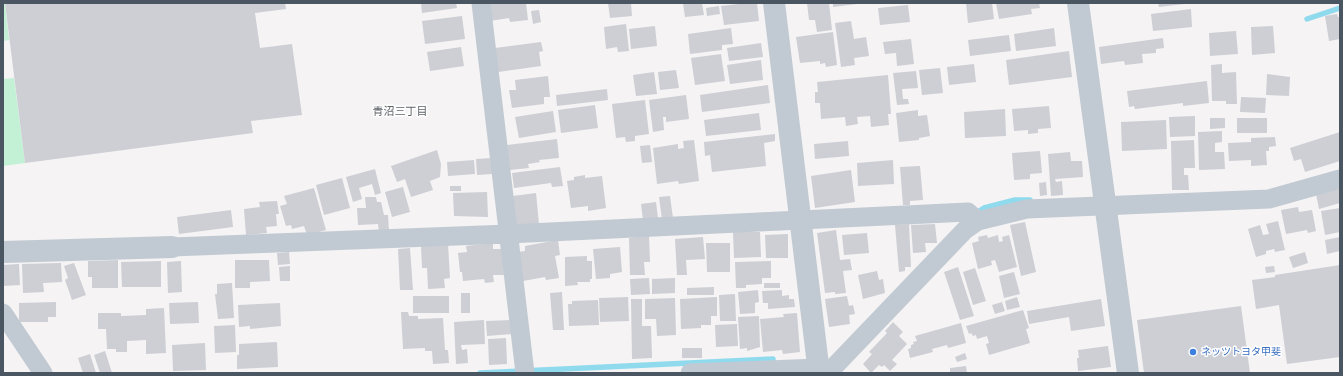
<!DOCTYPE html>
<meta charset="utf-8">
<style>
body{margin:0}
#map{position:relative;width:1343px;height:376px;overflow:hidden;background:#f5f3f3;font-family:Roboto,sans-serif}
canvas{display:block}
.frame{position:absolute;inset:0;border:4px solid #4a5661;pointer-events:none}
</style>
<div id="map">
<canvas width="1343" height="376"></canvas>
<div class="frame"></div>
</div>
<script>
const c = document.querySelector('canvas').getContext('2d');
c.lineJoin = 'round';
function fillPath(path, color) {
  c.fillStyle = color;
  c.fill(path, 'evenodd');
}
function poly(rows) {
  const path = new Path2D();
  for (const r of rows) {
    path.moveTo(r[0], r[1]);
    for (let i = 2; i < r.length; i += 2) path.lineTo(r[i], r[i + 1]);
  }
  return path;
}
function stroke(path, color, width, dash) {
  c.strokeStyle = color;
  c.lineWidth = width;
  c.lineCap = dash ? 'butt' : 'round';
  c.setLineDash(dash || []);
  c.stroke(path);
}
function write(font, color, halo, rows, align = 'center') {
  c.font = font + ' Roboto,"Noto Sans JP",sans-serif';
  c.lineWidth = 3;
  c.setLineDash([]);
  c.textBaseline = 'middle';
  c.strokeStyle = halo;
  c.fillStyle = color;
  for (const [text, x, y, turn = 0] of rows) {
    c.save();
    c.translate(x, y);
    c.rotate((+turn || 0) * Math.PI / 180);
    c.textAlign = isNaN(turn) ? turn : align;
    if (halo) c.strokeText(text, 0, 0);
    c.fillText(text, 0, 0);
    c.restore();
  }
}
const green = poly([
 [3,3,5,3,9,40,3,41],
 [14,78,25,163,3,166,3,79]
]);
const stream = poly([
 [1307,19,1340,8],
 [975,214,984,208,1015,200,1030,200],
 [480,373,773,359]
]);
const building = poly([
 [5,3,285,3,286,9,255,13,260,48,292,44,302,115,251,121,253,133,25,163],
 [421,3,456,3,457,8,422,13],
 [488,3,526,3,528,20,510,22,509,18,490,21],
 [608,3,631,3,632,16,610,18],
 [683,3,702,3,704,15,685,17],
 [747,3,757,3,759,21,724,25,721,6],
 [807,3,829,3,832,30,817,32,815,20,809,20],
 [833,3,857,3,857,4,833,7],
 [966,3,992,3,994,19,968,23],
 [996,3,1039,3,1040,8,1031,9,1032,14,999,19],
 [1158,3,1184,3,1184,4,1159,7],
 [908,5,910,22,880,25,878,8],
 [719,6,720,14,707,16,706,8],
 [1191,9,1192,27,1153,31,1151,14],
 [539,10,541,22,533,24,531,11],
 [1337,14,1338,17,1340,17,1340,39,1329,41,1325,16],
 [462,16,465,39,425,44,422,21],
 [851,21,854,39,866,37,869,56,854,58,855,65,841,67,835,23],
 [626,24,629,51,618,52,617,47,606,49,604,27],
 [655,26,657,46,631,49,629,29],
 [1273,26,1275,53,1252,55,1251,27],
 [731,28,733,44,722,45,722,50,690,54,688,34],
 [1054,28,1056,46,1016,51,1014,34],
 [1236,31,1238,54,1210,56,1209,33],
 [833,32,837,65,826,67,825,63,820,64,820,61,800,63,796,37],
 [1009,35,1011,51,970,56,968,40],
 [1163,38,1164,48,1156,49,1156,53,1142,54,1143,63,1125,65,1124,61,1101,64,1099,47],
 [911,39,914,64,897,66,896,53,885,54,883,42],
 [541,42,543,51,539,52,541,66,498,72,495,48],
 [761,43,763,57,729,61,727,48],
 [461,47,464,66,430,71,427,52],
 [1069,51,1072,77,1009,85,1006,60],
 [721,54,725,81,695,85,691,58],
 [761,60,763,80,730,84,727,65],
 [974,64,976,82,949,85,947,67],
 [1222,64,1222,73,1236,72,1237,104,1226,104,1226,101,1212,101,1211,65],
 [940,68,943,93,922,95,919,70],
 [676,70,679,88,660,90,658,72],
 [916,71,918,88,902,89,903,99,908,99,909,104,897,105,893,73],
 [654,72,657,94,636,96,633,75],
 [1267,74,1290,77,1289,96,1266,95],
 [888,75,891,114,888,114,889,125,871,127,870,116,857,117,858,124,846,126,845,117,821,119,820,103,815,103,815,92,818,92,817,82],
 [548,76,550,97,544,97,544,104,512,108,509,90,516,90,515,80],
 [1207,81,1209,103,1183,106,1183,103,1135,109,1134,106,1129,107,1127,91],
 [768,85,770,103,702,112,700,95],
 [607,89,608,100,557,106,556,95],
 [686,95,689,119,666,122,666,117,663,117,664,130,653,132,649,100],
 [1241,97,1266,98,1265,113,1240,112],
 [645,100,649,134,635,136,635,141,626,142,625,137,616,138,612,104],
 [595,105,598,128,561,133,558,110],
 [1049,106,1051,128,1038,129,1038,133,1028,134,1028,130,1014,131,1012,109],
 [1005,109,1006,136,965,138,964,112],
 [918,110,918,116,927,115,930,136,919,138,919,140,899,142,896,113],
 [553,111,556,132,519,138,515,117],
 [759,113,761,130,706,136,704,120],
 [1195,116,1195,136,1170,137,1169,117],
 [1210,118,1225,118,1225,128,1210,129],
 [1237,118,1267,118,1267,133,1237,133],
 [1166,120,1167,149,1122,151,1121,122],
 [1222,131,1222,142,1215,143,1215,152,1224,152,1225,169,1199,170,1198,132],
 [1340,132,1340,161,1305,172,1301,159,1294,161,1290,148],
 [775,134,775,141,764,143,766,166,712,172,710,155,705,156,704,142],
 [1275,137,1276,146,1269,147,1269,151,1266,151,1267,165,1251,166,1251,160,1229,161,1228,143,1251,142,1251,138],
 [557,139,559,158,539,160,540,162,528,164,529,168,510,170,507,145],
 [694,140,699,181,679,184,678,181,657,184,653,148,678,144,678,149,684,148,683,141],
 [1194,140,1195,168,1184,168,1184,175,1188,175,1189,190,1172,190,1171,141],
 [848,141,849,156,815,159,814,144],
 [650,145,652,162,642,163,640,146],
 [437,150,441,164,440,177,430,181,433,190,411,197,405,179,397,182,391,166],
 [1040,151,1042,173,1030,174,1030,179,1014,180,1012,153],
 [1070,152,1071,161,1082,161,1083,177,1055,179,1056,182,1062,181,1063,195,1051,196,1048,154],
 [492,158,492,174,477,175,476,159],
 [474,160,475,174,448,176,447,162],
 [893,160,894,184,858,186,857,163],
 [920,166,923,200,910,201,910,205,903,205,900,167],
 [560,167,563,186,552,187,551,183,514,188,512,173],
 [375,169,381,193,375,195,372,184,359,188,362,199,353,202,346,177],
 [851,170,855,202,815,208,811,176],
 [585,175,585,178,602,176,606,208,588,211,588,206,571,208,567,181,574,180,574,177],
 [342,178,350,208,324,215,316,185],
 [1046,182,1047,195,1040,196,1039,183],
 [450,186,461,186,461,191,450,191],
 [403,187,410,212,392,217,385,192],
 [314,188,326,230,307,235,304,226,292,229,291,225,286,226,280,206,287,204,284,196],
 [1339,188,1340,203,1319,209,1316,194],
 [487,192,488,217,454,216,453,193],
 [536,193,539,224,516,226,513,196],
 [670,196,673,218,662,220,659,197],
 [365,197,376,197,377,202,381,202,384,215,388,215,389,231,379,232,378,224,358,225,357,208,366,208],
 [277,201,279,214,276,214,277,226,266,227,267,233,246,235,244,209,260,207,259,202],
 [656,202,658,218,643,220,641,204],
 [1298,207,1299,212,1312,210,1316,231,1308,233,1307,230,1286,234,1281,210],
 [1340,208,1340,232,1325,235,1321,211],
 [231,210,233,227,179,234,177,217],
 [1278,221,1285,250,1275,252,1274,249,1266,251,1266,254,1256,257,1248,229,1260,225,1263,235,1269,234,1266,224],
 [1025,222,1036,272,1021,276,1010,225],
 [909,224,911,267,905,267,905,271,899,272,895,225],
 [935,224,937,243,925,243,926,252,913,253,911,225],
 [836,230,840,260,850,259,852,270,843,271,846,293,835,294,835,292,825,293,817,233],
 [733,232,760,232,761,257,734,258],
 [867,233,869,253,844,255,842,235],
 [788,234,788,258,766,258,765,235],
 [649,235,650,262,644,262,645,275,630,275,629,238],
 [987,235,988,238,998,235,999,242,1003,241,1002,237,1009,235,1017,267,999,272,995,260,991,261,992,265,978,269,972,243,979,241,978,237],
 [703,237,705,259,686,260,687,275,677,275,675,239],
 [1340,237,1340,251,1327,254,1325,240],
 [558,240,560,255,555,256,559,278,546,280,545,277,523,281,518,252,525,251,525,246],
 [493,243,493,249,502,249,504,275,493,275,494,282,485,283,484,279,463,281,462,272,460,272,458,253,467,252,466,246],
 [706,243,730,243,730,272,707,272],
 [448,244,450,278,444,279,445,288,428,289,427,268,422,268,421,246],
 [620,247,622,272,610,274,610,278,596,279,593,249],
 [410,248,413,290,400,290,398,249],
 [289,252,290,264,278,265,277,253],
 [1305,252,1308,263,1293,268,1289,257],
 [587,256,587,261,592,261,592,279,590,279,590,282,577,282,578,285,565,286,565,257],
 [118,260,118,288,92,288,92,277,88,277,88,261],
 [235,260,269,260,270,281,250,282,250,288,235,288],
 [161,261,161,287,122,287,121,262],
 [181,261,182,292,168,293,167,262],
 [771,261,771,278,762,278,762,284,746,285,746,288,736,288,735,262],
 [61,263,62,282,43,283,44,292,23,293,22,264],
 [74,263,86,295,72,300,65,280,68,278,64,266],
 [19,264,20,285,3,286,3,265],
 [1340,265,1340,357,1287,364,1279,305,1256,309,1252,280,1275,277,1275,275],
 [290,266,290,281,280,281,279,267],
 [1274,266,1275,272,1266,273,1265,267],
 [958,267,974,316,960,320,944,272],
 [975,268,986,301,973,305,963,272],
 [877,271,879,280,883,279,885,293,863,299,858,275],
 [1014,272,1020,294,1004,298,999,276],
 [649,278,650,294,631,295,630,279],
 [675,278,675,293,652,294,652,279],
 [232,283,234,318,218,319,215,294,217,294,217,284],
 [764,283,780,283,780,288,764,288],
 [714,287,714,295,687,295,687,288],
 [758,290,759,302,755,303,755,313,740,314,738,292],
 [782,290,782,296,789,295,789,299,794,299,795,307,768,309,768,303,763,303,762,291],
 [562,292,564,330,553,330,550,293],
 [461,293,470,293,470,313,461,313],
 [735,294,736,321,720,321,719,295],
 [413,296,449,296,449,313,413,313],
 [847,296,849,306,853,305,855,314,849,315,850,324,829,327,825,299],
 [628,297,629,321,600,322,599,298],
 [717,297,717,316,711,316,711,325,701,325,701,328,681,329,680,299],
 [1017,297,1020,307,1007,310,1005,301],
 [675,298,676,335,657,336,656,319,645,319,645,299],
 [631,299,642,299,642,326,651,326,652,358,632,359],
 [1101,299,1105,326,1071,331,1069,317,1029,324,1027,311],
 [598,300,599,325,569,326,568,304,572,304,572,301],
 [56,302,56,317,48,317,48,322,19,322,19,303],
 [198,302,199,323,170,324,169,303],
 [1002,302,1005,311,995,314,992,305],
 [280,303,281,326,250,329,250,326,239,327,238,305],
 [1241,306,1250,373,1144,373,1137,320],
 [164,308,166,353,146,354,146,340,127,341,127,352,116,352,116,349,107,349,106,329,98,329,98,313,121,313,121,316,146,315,146,309],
 [1023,310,1029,328,1026,329,1030,343,989,355,986,344,989,343,987,336,977,339,976,335,973,336,971,333,969,334,966,326],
 [401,312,408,312,409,316,418,316,418,319,443,318,445,350,448,350,449,363,433,364,432,351,425,351,425,348,403,349],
 [797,313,800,352,783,354,782,350,763,352,760,319,784,317,783,314],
 [759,316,760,347,747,351,747,348,740,349,738,317],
 [484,320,485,344,461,345,462,350,467,349,468,363,456,364,454,322],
 [511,320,512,334,487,336,486,321],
 [893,322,903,332,899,336,907,344,892,360,897,364,890,371,884,365,882,367,879,365,871,373,863,364,872,354,869,352,887,333,885,331],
 [961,323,966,343,948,348,947,345,932,349,933,352,910,358,908,349,911,348,911,345,914,344,913,342,917,341,915,336],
 [737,324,738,346,716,347,715,325],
 [235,325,236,352,215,353,214,326],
 [506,338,507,364,489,365,488,339],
 [277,342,278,367,237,369,237,355,239,355,239,344],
 [205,343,206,370,173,371,172,345],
 [1108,346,1111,367,1078,371,1077,358,1079,358,1078,350],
 [682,348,702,348,702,358,682,358],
 [105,351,112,373,100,373,94,355],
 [965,353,967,359,957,362,955,357],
 [90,354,96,373,83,373,78,358],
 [966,366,967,373,950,373,950,368]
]);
const minor = poly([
 [481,3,525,373],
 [172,247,508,234,968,212,978,221,1027,209,1269,199,1340,179],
 [3,313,43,373],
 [690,373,819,368],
 [828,373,965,230,978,221]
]);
const tertiary = poly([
 [774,3,819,373],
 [1078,3,1128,373],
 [3,252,172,247]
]);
const markers = [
 [1193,352,4,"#3f7fe0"]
];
const shopNames = [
 ["ネッツトヨタ甲斐",1201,352]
];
const neighbourhoodNames = [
 ["青沼三丁目",400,112]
];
fillPath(green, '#c3f1d5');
stroke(stream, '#90daee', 5.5);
fillPath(building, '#cdcfd5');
stroke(minor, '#c1cad2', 19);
stroke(tertiary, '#c1cad2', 22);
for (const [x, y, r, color] of markers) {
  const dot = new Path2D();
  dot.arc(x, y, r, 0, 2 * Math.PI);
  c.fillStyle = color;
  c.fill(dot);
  stroke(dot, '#fff', 1.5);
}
write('10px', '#366cbe', '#fff', shopNames, 'left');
write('11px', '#5f6368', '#fff', neighbourhoodNames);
</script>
